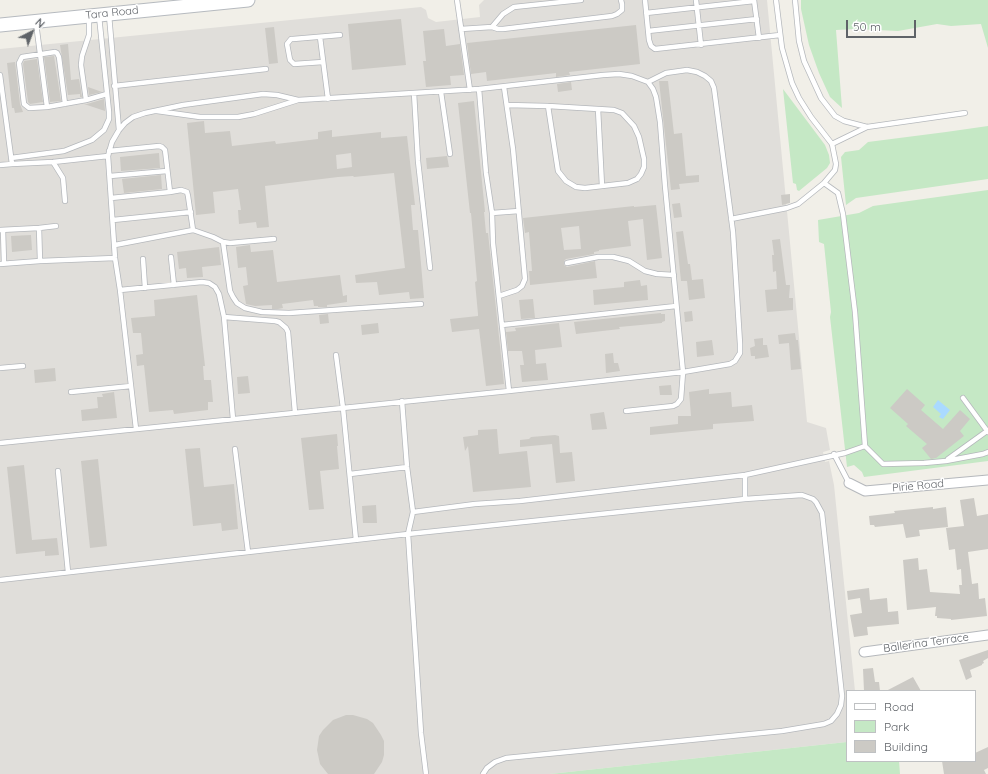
<!DOCTYPE html>
<style>
body{margin:0}
#map{position:relative;width:988px;height:774px;overflow:hidden;background:#f1efe8;font-family:Quicksand,sans-serif}
canvas{display:block}
.legend{position:absolute;left:846px;top:690px;width:130px;height:72px;box-sizing:border-box;background:#fff;border:1px solid #bfc1c3;margin:0;padding:5px 7px;list-style:none;font-size:12px;color:#5f6368}
.legend li{display:flex;align-items:center;gap:8px;height:20px}
.legend b{width:20px;border:1px solid #bfc1c3}
.north{position:absolute;left:12px;top:12px;width:40px;height:40px;-webkit-text-stroke:3px #fff;paint-order:stroke;rotate:42deg;font-size:11px;font-weight:700;line-height:16px;text-align:center;color:#5f6368}
.north::after{content:'';display:block;margin:auto;width:14px;height:18px;background:#5f6368;clip-path:polygon(50% 0,100% 100%,50% 72%,0 100%)}
.scale{position:absolute;left:846px;top:20px;width:70px;height:18px;box-sizing:border-box;border:2px solid #5f6368;border-top:0;padding-left:5px;font-size:12px;line-height:14px;white-space:nowrap;color:#5f6368;-webkit-text-stroke:3px #fff;paint-order:stroke}
</style>
<div id="map">
<canvas width="988" height="774"></canvas>
<ul class="legend">
<li><b style="height:5px;background:#fff"></b>Road</li>
<li><b style="height:11px;background:#c5e8c5"></b>Park</li>
<li><b style="height:11px;background:#cccac5"></b>Building</li>
</ul>
<div class="north">N</div>
<div class="scale">50 m</div>
</div>
<script>
const c = document.querySelector('canvas').getContext('2d');
c.lineJoin = 'round';
function fillPath(path, color) {
  c.fillStyle = color;
  c.fill(path, 'evenodd');
}
function poly(rows) {
  const path = new Path2D();
  for (const r of rows) {
    path.moveTo(r[0], r[1]);
    for (let i = 2; i < r.length; i += 2) path.lineTo(r[i], r[i + 1]);
  }
  return path;
}
function stroke(path, color, width, dash) {
  c.strokeStyle = color;
  c.lineWidth = width;
  c.lineCap = dash ? 'butt' : 'round';
  c.setLineDash(dash || []);
  c.stroke(path);
}
function write(font, color, halo, rows, align = 'center') {
  c.font = font + ' Quicksand,sans-serif';
  c.lineWidth = 3;
  c.setLineDash([]);
  c.textBaseline = 'middle';
  c.strokeStyle = halo;
  c.fillStyle = color;
  for (const [text, x, y, turn = 0] of rows) {
    c.save();
    c.translate(x, y);
    c.rotate((+turn || 0) * Math.PI / 180);
    c.textAlign = isNaN(turn) ? turn : align;
    if (halo) c.strokeText(text, 0, 0);
    c.fillText(text, 0, 0);
    c.restore();
  }
}
const industrial = poly([
 [484,0,767,0,807,422,826,428,830,450,823,452,825,462,829,461,834,485,855,691,847,691,847,742,550,774,0,774,0,49,421,7,426,10,428,18,436,22,480,17,479,5]
]);
const green = poly([
 [801,0,988,0,988,48,981,24,951,26,937,24,898,31,856,29,836,30,842,108,830,97,819,73,809,45,801,9],
 [783,89,825,145,829,155,830,163,827,168,799,191,797,190,796,184,793,183],
 [988,126,988,179,856,198,846,205,841,157,845,152,859,150,868,142,946,132],
 [988,190,988,461,864,477,862,472,854,465,847,467,830,317,831,312,824,244,819,242,818,220,859,213,873,206],
 [847,742,847,761,899,761,900,774,550,774]
]);
const water = poly([
 [938,400,950,410,943,419,939,417,941,414,933,407]
]);
const building = poly([
 [401,19,406,65,352,70,348,24],
 [636,25,640,64,569,72,570,75,556,77,556,73,487,81,486,72,471,74,467,43],
 [274,27,278,63,269,64,265,28],
 [444,29,446,46,460,44,464,75,450,76,451,85,426,87,423,61,426,61,423,31],
 [68,44,71,80,79,79,82,97,80,97,80,94,68,95,60,45],
 [54,56,61,101,50,102,44,57],
 [37,59,43,102,30,104,28,102,23,64,24,61],
 [15,62,20,104,23,112,15,113,14,108,12,108,7,63],
 [659,81,668,81,674,134,682,133,686,176,699,175,699,182,679,184,680,189,671,190],
 [571,82,572,90,558,92,557,84],
 [88,87,102,92,89,95],
 [104,99,105,111,84,104,87,104],
 [474,101,485,212,484,212,486,233,488,233,504,384,486,386,479,329,452,332,450,319,478,316,478,314,475,282,477,281,471,213,470,213,458,103],
 [204,121,205,133,230,131,232,146,275,141,276,144,318,139,318,132,332,130,332,137,381,132,381,138,407,136,415,205,411,205,413,230,418,230,424,298,410,299,409,292,379,295,377,282,356,283,355,275,405,268,394,173,354,177,353,176,338,177,265,186,269,227,257,228,256,222,239,224,238,210,241,210,238,189,213,192,215,213,196,215,187,123],
 [351,153,352,167,337,169,336,155],
 [159,153,160,168,121,171,120,157],
 [447,156,449,167,427,169,426,158],
 [161,175,162,189,124,193,122,179],
 [790,194,790,203,782,205,781,195],
 [680,203,682,217,674,218,672,204],
 [656,205,662,258,647,260,643,219,628,221,631,246,599,250,599,251,594,252,594,254,566,259,564,261,564,265,567,267,595,261,597,278,530,285,529,271,532,271,529,232,525,233,523,218,634,206,634,207],
 [579,226,581,249,564,250,561,228],
 [683,231,688,264,690,264,692,280,703,279,705,298,689,300,687,281,681,281,676,232],
 [31,235,32,250,12,252,11,236],
 [780,239,786,285,790,285,789,298,793,298,793,310,767,312,765,290,777,289,776,271,773,272,772,255,774,255,772,240],
 [250,245,251,252,273,250,277,282,340,275,343,296,347,295,347,302,327,305,327,307,318,307,318,306,314,306,313,300,282,304,283,308,278,309,272,309,272,305,255,306,246,304,243,286,248,285,246,267,238,268,236,247],
 [219,247,221,265,202,267,203,277,187,278,186,268,179,269,177,252],
 [640,280,641,286,647,285,648,300,594,305,593,290,624,287,624,282],
 [197,295,205,366,203,366,204,380,211,380,213,402,208,402,208,410,174,414,173,410,149,412,144,365,137,366,136,355,143,354,141,333,133,333,131,318,155,316,154,300],
 [533,299,535,318,521,319,519,300],
 [692,311,693,321,685,322,684,312],
 [661,313,661,314,665,314,665,321,662,322,662,323,619,327,620,329,576,334,574,322],
 [328,314,329,323,320,324,319,315],
 [378,323,379,333,362,335,361,325],
 [559,323,562,347,535,350,536,364,546,363,548,380,522,382,520,365,524,365,522,351,508,351,506,332,516,331,515,328],
 [795,333,796,340,798,340,801,369,791,370,789,343,779,344,778,335],
 [763,338,763,345,767,345,769,357,755,359,755,356,751,356,750,348,755,346,754,339],
 [712,340,714,355,697,357,696,342],
 [613,353,614,363,618,363,620,371,606,373,605,354],
 [55,368,56,381,35,383,34,370],
 [248,376,250,393,238,394,237,377],
 [671,385,672,395,660,395,659,386],
 [709,389,709,394,731,392,732,407,752,405,754,421,713,424,713,429,650,435,650,427,678,424,678,416,691,416,689,392],
 [907,389,925,405,921,410,943,429,960,410,970,419,960,431,964,436,936,458,931,459,922,448,927,444,906,426,908,424,890,408],
 [114,392,117,418,82,421,81,410,98,408,97,397,103,397,102,394],
 [604,412,607,429,592,430,590,414],
 [497,429,499,454,527,451,531,487,473,492,468,446,465,451,463,437,478,435,478,430],
 [337,434,338,446,337,446,339,469,320,471,324,509,309,510,301,438],
 [555,435,559,436,560,453,572,452,575,481,556,483,552,444,520,447,520,440,529,439,531,437],
 [200,448,204,487,234,484,238,529,222,531,221,523,193,526,185,449],
 [98,459,107,546,90,548,81,461],
 [24,465,32,540,57,538,59,555,45,556,45,551,16,554,7,467],
 [974,498,977,516,988,514,988,549,968,552,972,584,978,583,979,599,985,598,987,616,951,620,951,619,937,618,937,616,935,616,936,607,907,610,903,560,918,558,919,570,927,569,930,592,960,594,959,585,962,585,961,569,957,570,955,549,949,550,946,528,964,526,960,500],
 [376,505,377,523,363,523,362,506],
 [933,507,933,509,946,507,948,527,919,530,920,536,906,538,903,524,875,527,874,525,870,525,869,516,895,513,894,511],
 [869,588,870,600,887,598,888,612,898,611,899,624,867,627,868,635,854,637,850,615,862,613,860,598,848,600,847,591],
 [988,650,988,658,983,661,984,663,982,664,982,665,970,670,972,677,966,680,959,660],
 [873,668,875,682,879,682,880,691,864,691,863,669],
 [913,677,921,691,886,691],
 [346,715,353,715,367,719,373,723,381,735,384,741,384,755,382,762,374,774,328,774,320,764,317,750,319,736,323,730,333,720],
 [988,747,988,768,984,770,986,774,944,774,942,761,975,761,975,753]
]);
const lane = poly([
 [457,0,470,90],
 [645,0,649,40,651,46,655,49,780,35],
 [696,0,701,45],
 [754,0,759,38],
 [795,0,799,41,804,61,821,98,835,116,844,121,867,127,965,113],
 [646,13,754,1],
 [109,15,119,130],
 [36,23,47,107,86,100,107,94],
 [492,27,503,14,514,7,581,0],
 [461,29,492,27,498,29,503,29,612,16,617,14,622,10,622,4,621,0],
 [648,31,757,19],
 [320,37,328,99],
 [323,62,294,64,290,60,287,44,291,39,293,39,340,35],
 [0,75,12,164,0,165],
 [114,86,266,69],
 [479,89,486,173,492,213,493,243,509,391],
 [441,92,450,154],
 [414,93,418,161,430,268],
 [86,100,81,65,82,56,89,35,89,17],
 [507,105,548,106,598,109,614,110,622,113,634,126,639,137,644,159,644,167,641,174,637,179,628,183,585,188,576,187,566,181,558,171,548,106],
 [47,107,29,108,24,104,19,63,22,57,55,52,57,53,59,57,65,104],
 [598,109,602,186],
 [157,111,200,117,238,117,254,114,298,100,479,89,603,75,619,74,632,76,648,82,653,89,656,97,660,122,665,186,683,372,681,399,677,404,673,406,626,411],
 [832,144,867,127],
 [109,151,159,146,162,147,165,150,170,192,111,198],
 [11,158,64,151,92,140,104,130,109,119,109,112,99,16],
 [53,162,63,178,65,201],
 [12,164,53,162,108,156],
 [110,176,167,171],
 [492,213,519,211],
 [731,219,787,208,798,204,824,183,835,170,836,164,832,144,811,117,799,98,792,83,782,48,776,0],
 [113,220,191,212],
 [39,228,56,226],
 [0,230,39,228,40,261],
 [3,230,4,263],
 [193,230,213,237,223,242,230,243,274,239],
 [223,242,230,291,233,297,237,303,245,308,262,312,289,313,421,304],
 [115,245,193,230,188,196,187,192,181,190,170,192],
 [171,257,174,285],
 [143,259,145,288],
 [567,263,598,257,613,257,629,261,645,271,657,274,674,275],
 [0,264,40,261,115,258],
 [120,290,202,282,209,283,215,287,219,294,224,317,233,419],
 [499,296,517,290,522,286,525,279,513,149,504,87],
 [224,317,275,321,279,322,286,328,288,332,295,413],
 [502,325,676,306],
 [336,355,343,408,356,540],
 [0,368,23,366],
 [71,392,131,386],
 [963,398,988,432],
 [402,401,407,467,413,512,408,534,421,733,426,774],
 [136,429,120,290,115,258,108,156,112,142,119,130,125,123,133,117,145,113,183,105,263,94,277,95,298,100],
 [0,443,509,391,683,372,730,364,735,361,740,353,740,344,733,232,714,88,711,81,705,76,697,72,687,70,666,73,648,82],
 [865,446,883,464,924,463,946,461,983,454,988,452],
 [235,449,248,552],
 [834,454,849,483],
 [948,459,987,431],
 [58,471,68,572],
 [350,474,407,467],
 [745,475,745,499],
 [413,512,475,504,520,501,745,475,845,453,865,446,855,312,843,214,838,193,824,183],
 [0,580,408,534,745,499,802,495,813,499,816,502,822,513,842,696,841,705,837,714,831,721,824,724,782,731,506,758,495,762,487,768,483,774]
]);
const street = poly([
 [849,483,865,491,988,480],
 [864,652,988,635]
]);
const secondary = poly([
 [0,25,248,0]
]);
const streetNames = [
 ["Tara Road",112,13,-6],
 ["Pirie Road",918,486,-5],
 ["Ballerina Terrace",926,643,-8]
];
fillPath(industrial, '#e0deda');
fillPath(green, '#c5e8c5');
fillPath(water, '#aadaff');
fillPath(building, '#cccac5');
stroke(lane, '#b5b8bc', 6);
stroke(street, '#b5b8bc', 11);
stroke(secondary, '#b6babf', 15);
stroke(lane, '#fff', 4.5);
stroke(street, '#fff', 9);
stroke(secondary, '#fff', 13);
write('11px', '#5f6368', '#fff', streetNames);
</script>
